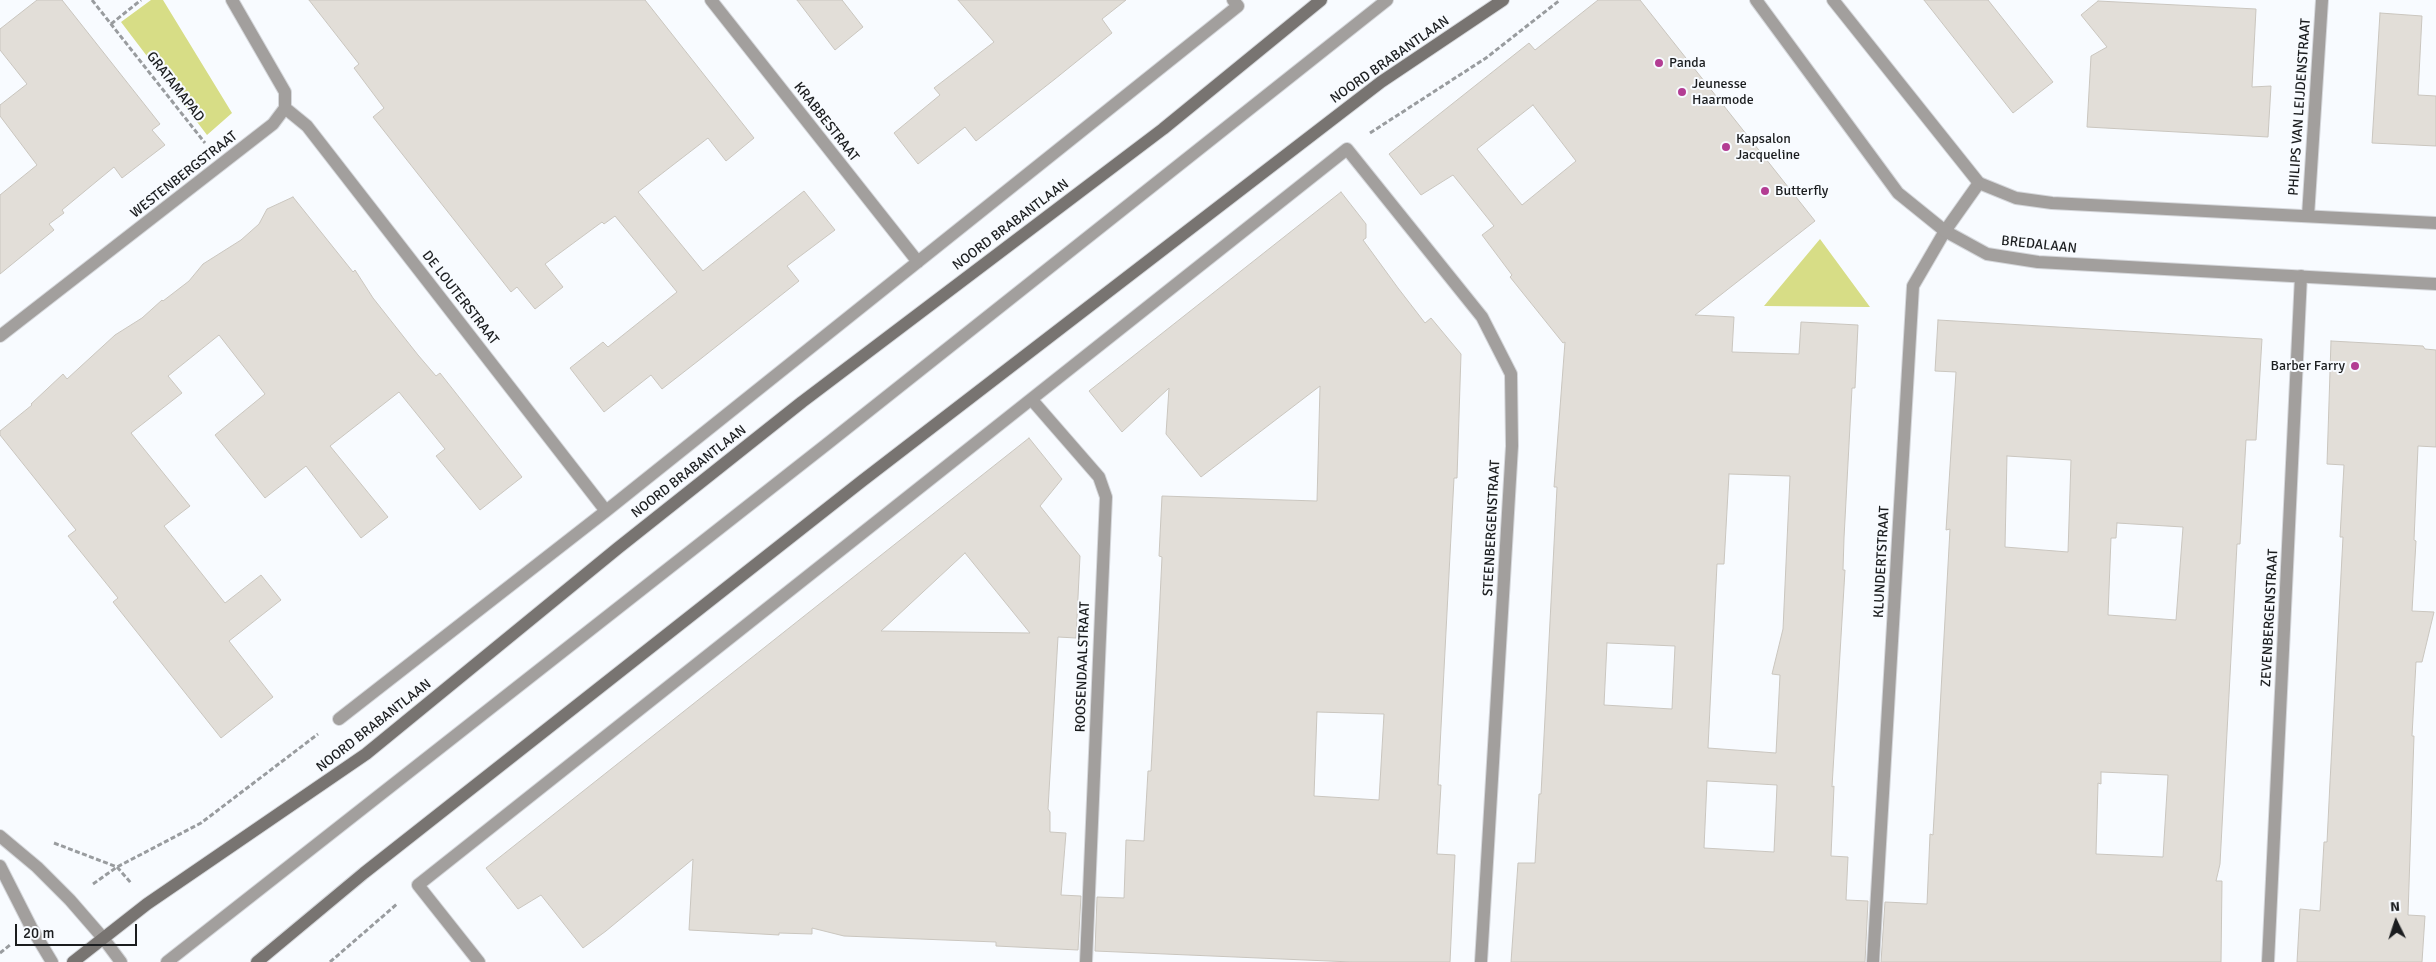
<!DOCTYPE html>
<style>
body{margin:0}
#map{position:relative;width:2436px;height:962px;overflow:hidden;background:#f8fbff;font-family:Signika,sans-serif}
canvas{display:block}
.north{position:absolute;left:2371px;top:897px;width:50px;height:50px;-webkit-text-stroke:4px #f8fbff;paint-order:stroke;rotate:356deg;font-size:14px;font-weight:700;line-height:20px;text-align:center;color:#1b1d1f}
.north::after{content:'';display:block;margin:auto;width:18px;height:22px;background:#1b1d1f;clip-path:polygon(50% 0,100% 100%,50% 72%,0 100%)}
.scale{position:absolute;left:15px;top:924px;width:122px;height:22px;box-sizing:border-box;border:2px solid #1b1d1f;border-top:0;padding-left:6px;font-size:15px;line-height:18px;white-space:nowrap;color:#1b1d1f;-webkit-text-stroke:4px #f8fbff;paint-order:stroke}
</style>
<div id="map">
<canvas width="2436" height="962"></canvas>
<div class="north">N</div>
<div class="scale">20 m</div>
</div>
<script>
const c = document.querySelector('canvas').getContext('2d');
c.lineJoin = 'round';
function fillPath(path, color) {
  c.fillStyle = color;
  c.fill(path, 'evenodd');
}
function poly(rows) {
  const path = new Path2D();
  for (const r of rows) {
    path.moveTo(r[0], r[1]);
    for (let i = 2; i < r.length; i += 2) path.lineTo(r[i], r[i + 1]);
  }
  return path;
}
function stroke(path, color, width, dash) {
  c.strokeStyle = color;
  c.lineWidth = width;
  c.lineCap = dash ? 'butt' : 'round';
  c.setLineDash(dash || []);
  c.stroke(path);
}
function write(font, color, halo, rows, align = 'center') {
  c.font = font + ' Signika,sans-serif';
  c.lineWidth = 4;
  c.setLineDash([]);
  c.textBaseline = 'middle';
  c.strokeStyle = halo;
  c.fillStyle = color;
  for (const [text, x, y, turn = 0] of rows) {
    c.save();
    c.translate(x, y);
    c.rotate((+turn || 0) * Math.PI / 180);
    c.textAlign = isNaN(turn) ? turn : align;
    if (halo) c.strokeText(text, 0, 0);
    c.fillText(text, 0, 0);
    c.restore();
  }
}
const green = poly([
 [151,0,163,0,232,113,207,135,121,22],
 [1820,239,1870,307,1764,306]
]);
const building = poly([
 [37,0,62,0,160,124,152,130,165,145,122,178,114,167,62,210,64,213,49,224,54,230,0,274,0,195,37,165,0,116,0,105,27,84,0,50,0,29,37,0],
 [309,0,645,0,754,138,726,161,708,138,638,192,703,271,804,191,835,230,787,266,799,281,698,361,662,389,651,375,604,412,570,368,603,342,608,347,677,292,615,216,604,224,602,222,545,264,563,287,535,309,517,287,511,292,373,117,384,108,354,68,359,64,309,0],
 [797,0,842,0,863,27,835,50,797,0],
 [958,0,1126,0,1102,19,1112,33,1055,79,976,141,965,127,918,164,894,133,940,95,934,88,994,42,958,0],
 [1598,0,1640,0,1815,221,1695,315,1734,317,1732,352,1799,354,1801,322,1858,325,1855,388,1852,388,1844,538,1843,570,1845,570,1832,787,1834,786,1831,856,1848,857,1846,900,1868,901,1865,962,1511,962,1518,863,1535,863,1539,794,1541,794,1557,487,1554,487,1565,342,1563,343,1510,277,1512,275,1482,235,1494,226,1453,175,1421,195,1389,154,1529,43,1535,50,1598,0],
 [1533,105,1576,161,1522,205,1477,149,1533,105],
 [1729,474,1790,476,1783,629,1772,674,1780,675,1776,753,1708,748,1717,564,1724,564,1729,474],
 [1607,643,1675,646,1672,709,1604,705,1607,643],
 [1707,781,1777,785,1774,852,1704,848,1707,781],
 [1924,0,1988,0,2053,82,2013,113,1924,0],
 [2098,1,2256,9,2252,87,2271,86,2268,137,2087,127,2091,56,2107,47,2081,15,2098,1],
 [2380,13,2422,16,2418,95,2436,96,2436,146,2372,143,2380,13],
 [1341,192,1366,224,1366,238,1363,240,1398,288,1425,323,1431,318,1461,354,1457,478,1454,478,1438,785,1441,785,1437,854,1455,855,1450,962,1352,962,1095,951,1097,897,1124,898,1126,840,1144,841,1148,771,1151,771,1159,619,1162,557,1159,556,1162,496,1317,501,1320,386,1201,477,1166,434,1169,388,1122,432,1089,391,1341,192],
 [1317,712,1384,714,1379,800,1314,796,1317,712],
 [293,197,353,272,355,270,373,298,418,355,436,376,440,373,522,477,480,510,436,456,445,449,399,392,330,446,388,517,361,538,306,466,265,498,215,435,265,394,219,335,168,376,182,393,131,433,190,506,164,526,225,603,261,575,281,600,229,641,273,697,221,738,113,602,118,598,68,536,76,530,0,435,0,431,32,405,31,404,63,374,67,379,115,335,142,318,162,300,163,301,189,281,203,264,241,240,259,224,267,209,293,197],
 [1938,320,2262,339,2256,440,2246,440,2240,544,2237,544,2220,864,2216,881,2222,881,2221,962,1881,962,1885,902,1927,904,1930,834,1933,835,1950,529,1946,530,1956,372,1935,371,1938,320],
 [2007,456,2071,460,2068,552,2005,547,2007,456],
 [2117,523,2183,527,2176,620,2108,615,2111,538,2116,538,2117,523],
 [2101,772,2168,775,2163,857,2096,854,2098,783,2101,784,2101,772],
 [2331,341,2423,346,2425,349,2436,350,2436,447,2418,446,2414,540,2416,541,2412,611,2434,612,2422,662,2416,662,2412,736,2414,736,2408,915,2425,916,2422,962,2297,962,2300,909,2320,911,2324,842,2327,842,2330,782,2343,537,2340,537,2344,465,2327,464,2331,341],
 [1029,438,1062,479,1040,506,1080,556,1076,638,1058,637,1048,809,1050,812,1050,832,1066,833,1061,895,1081,896,1078,950,996,946,996,942,844,936,812,928,812,934,779,933,779,935,689,930,693,859,606,931,583,948,541,895,518,909,486,868,1029,438],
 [965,553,1030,633,881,631,965,553]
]);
const path = poly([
 [92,0,205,143],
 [111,24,141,0],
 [1370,133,1486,58,1560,0],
 [54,843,117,867,131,883],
 [93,884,117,867,201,823,318,734],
 [0,953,10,945],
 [330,962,397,904]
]);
const service = poly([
 [167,962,827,444,1387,0]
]);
const minor = poly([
 [711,0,918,262],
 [285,108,307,126,606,511],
 [2308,216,2322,0],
 [0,336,273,124,285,108,285,92,232,0],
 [1032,400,1099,477,1106,497,1086,962],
 [339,719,606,511,1238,6,1233,0],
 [0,836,37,867,70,900,103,938],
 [0,866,31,927,52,962],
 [479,962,418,885,1347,149,1482,317,1511,374,1512,446,1481,962],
 [1873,962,1913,286,1945,231,1979,183],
 [2268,962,2301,276]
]);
const tertiary = poly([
 [1756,0,1898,193,1945,231,1987,254,2038,262,2436,284],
 [1833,0,1979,183,2016,198,2052,203,2436,223],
 [103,938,121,962]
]);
const secondary = poly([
 [73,962,147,904,366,754,618,548,802,402,1163,129,1321,0],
 [257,962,364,873,862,481,1381,82,1503,0]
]);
const markers = [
 [1659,63,5,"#b33d93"],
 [1682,92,5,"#b33d93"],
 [1726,147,5,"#b33d93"],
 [1765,191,5,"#b33d93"],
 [2355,366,5,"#b33d93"]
];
const streetNames = [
 ["NOORD BRABANTLAAN",1390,60,-35],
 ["GRATAMAPAD",175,87,52],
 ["PHILIPS VAN LEIJDENSTRAAT",2300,107,-86],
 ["KRABBESTRAAT",826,122,52],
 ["WESTENBERGSTRAAT",184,175,-38],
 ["NOORD BRABANTLAAN",1011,225,-37],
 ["BREDALAAN",2039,245,6],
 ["DE LOUTERSTRAAT",460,298,52],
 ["NOORD BRABANTLAAN",689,472,-38],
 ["STEENBERGENSTRAAT",1492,528,-87],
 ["KLUNDERTSTRAAT",1882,562,-87],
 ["ZEVENBERGENSTRAAT",2270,618,-87],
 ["ROOSENDAALSTRAAT",1083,667,-88],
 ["NOORD BRABANTLAAN",374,726,-38]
];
const poiNames = [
 ["Panda",1669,63],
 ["Jeunesse",1692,84],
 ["Haarmode",1692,100],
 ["Kapsalon",1736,139],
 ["Jacqueline",1736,155],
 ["Butterfly",1775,191],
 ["Barber Farry",2345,366,"right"]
];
fillPath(green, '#d7dd86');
fillPath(building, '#e2ded8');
stroke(building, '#cac6bf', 1);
stroke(service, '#d5d7db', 14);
stroke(minor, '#d5d7db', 14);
stroke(tertiary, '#d5d7db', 14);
stroke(secondary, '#d5d7db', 14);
stroke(path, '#999c9f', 3, [5, 2.5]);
stroke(service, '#a29f9d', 12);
stroke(minor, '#a29f9d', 12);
stroke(tertiary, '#a29f9d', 12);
stroke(secondary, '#787471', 12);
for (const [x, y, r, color] of markers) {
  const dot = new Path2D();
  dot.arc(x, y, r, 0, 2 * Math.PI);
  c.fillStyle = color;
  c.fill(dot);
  stroke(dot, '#f8fbff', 2);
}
write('14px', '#1b1d1f', '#f8fbff', streetNames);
write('14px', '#1b1d1f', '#f8fbff', poiNames, 'left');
</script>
